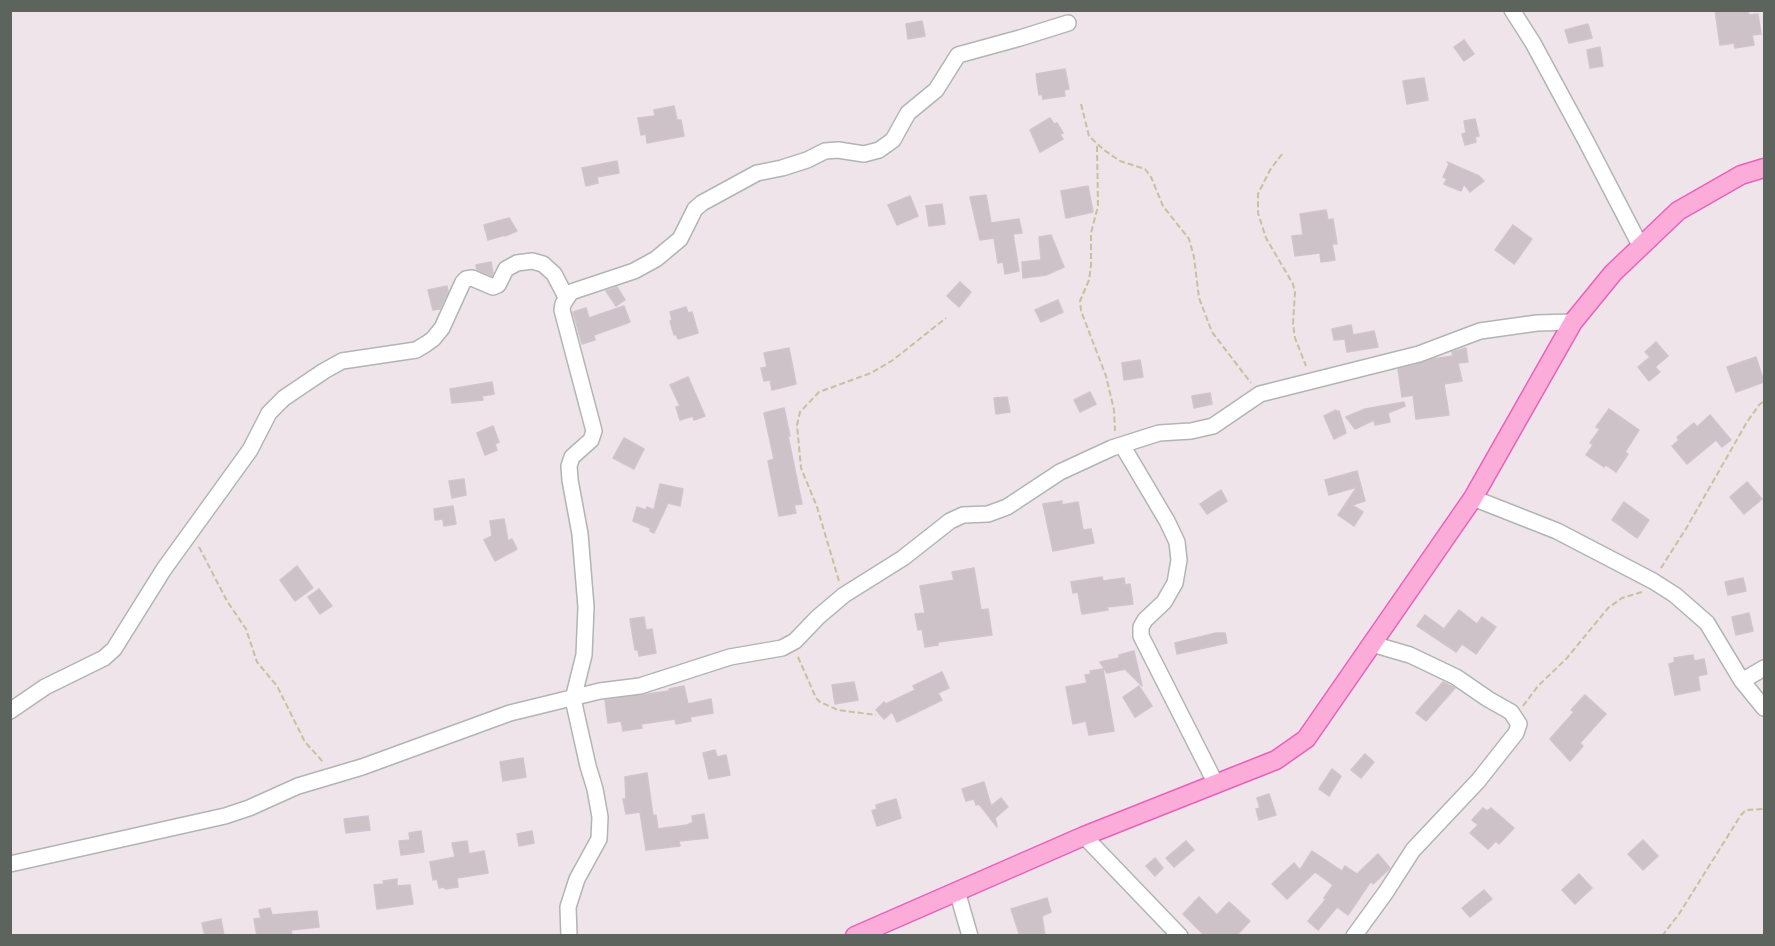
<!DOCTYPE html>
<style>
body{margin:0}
#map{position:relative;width:1775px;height:946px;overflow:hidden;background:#eee4ea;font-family:Manrope,sans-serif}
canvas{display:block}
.frame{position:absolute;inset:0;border:12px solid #5c645d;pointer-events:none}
</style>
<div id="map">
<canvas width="1775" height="946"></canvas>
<div class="frame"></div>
</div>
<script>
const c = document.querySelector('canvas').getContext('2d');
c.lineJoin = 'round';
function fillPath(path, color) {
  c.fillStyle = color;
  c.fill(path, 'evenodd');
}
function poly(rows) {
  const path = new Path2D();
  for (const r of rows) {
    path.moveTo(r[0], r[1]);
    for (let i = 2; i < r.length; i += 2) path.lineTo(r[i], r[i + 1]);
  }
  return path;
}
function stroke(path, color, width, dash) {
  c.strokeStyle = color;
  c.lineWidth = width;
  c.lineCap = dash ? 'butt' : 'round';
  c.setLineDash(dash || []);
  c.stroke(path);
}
const building = poly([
 [1715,10,1748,10,1749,15,1758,14,1761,34,1752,35,1754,45,1735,48,1734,43,1720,45,1715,10],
 [922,21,925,36,908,39,906,24,922,21],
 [1588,24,1592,38,1569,43,1565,30,1588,24],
 [1464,40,1474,54,1464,61,1454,47,1464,40],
 [1600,47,1603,66,1590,68,1587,50,1600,47],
 [1065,69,1069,89,1064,90,1065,96,1043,99,1042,94,1039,95,1036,74,1065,69],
 [1424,78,1428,100,1407,104,1403,81,1424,78],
 [674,106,677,120,681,120,684,136,647,143,646,134,641,135,638,118,655,116,654,110,674,106],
 [1050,118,1054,124,1057,123,1063,133,1060,134,1063,139,1040,152,1030,130,1050,118],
 [1475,119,1479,136,1475,137,1476,142,1465,145,1462,134,1466,133,1464,121,1475,119],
 [617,161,619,173,597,177,598,183,586,186,582,168,617,161],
 [1447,162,1479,176,1484,181,1470,192,1464,184,1461,191,1444,184,1447,179,1443,177,1449,164,1447,162],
 [1088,186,1093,212,1066,218,1061,191,1088,186],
 [986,195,991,223,1019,219,1022,233,1013,234,1019,271,1005,274,1003,262,998,263,994,238,980,240,970,197,986,195],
 [910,196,918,216,897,225,888,205,910,196],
 [942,204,945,224,929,226,926,206,942,204],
 [1326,210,1328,220,1333,219,1337,244,1332,244,1335,260,1321,262,1320,253,1295,256,1292,236,1303,235,1300,214,1326,210],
 [509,218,517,231,505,236,505,235,488,240,484,225,509,218],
 [1513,225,1532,239,1514,264,1495,250,1513,225],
 [1051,235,1064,267,1046,275,1023,278,1022,262,1041,260,1039,237,1051,235],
 [491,262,493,273,492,276,477,270,476,265,491,262],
 [960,282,971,292,959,307,947,296,960,282],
 [447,286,448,292,440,309,433,310,428,290,447,286],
 [617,287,625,300,616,306,606,291,617,287],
 [1058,300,1063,312,1041,322,1035,310,1058,300],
 [624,306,630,322,594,335,595,340,582,344,573,312,586,308,589,318,624,306],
 [686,307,688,313,692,312,698,333,678,339,676,334,674,335,670,321,672,320,670,312,686,307],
 [1351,325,1353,335,1374,331,1378,347,1347,352,1345,339,1334,340,1332,329,1351,325],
 [1656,342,1668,356,1655,367,1660,372,1649,381,1638,367,1650,357,1645,352,1656,342],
 [789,348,796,384,772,390,770,380,764,381,761,368,767,367,764,353,789,348],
 [1466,348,1468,362,1458,363,1462,381,1444,384,1449,415,1416,419,1413,395,1402,397,1398,369,1432,359,1453,356,1452,352,1466,348],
 [1756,357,1764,382,1736,392,1727,367,1756,357],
 [1140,360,1143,377,1124,380,1122,363,1140,360],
 [688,377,705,416,694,420,693,416,680,420,676,407,680,406,670,385,688,377],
 [492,382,494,394,482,396,483,400,452,403,450,389,492,382],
 [1090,392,1096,404,1080,412,1074,400,1090,392],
 [1210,393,1212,404,1194,408,1192,396,1210,393],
 [1007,397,1010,412,996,414,994,398,1007,397],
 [1404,402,1405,406,1388,413,1390,422,1375,425,1374,420,1355,429,1346,417,1365,409,1404,402],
 [784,408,790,436,788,436,802,504,794,505,796,513,779,516,768,461,774,459,764,413,784,408],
 [1609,409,1639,430,1625,452,1628,454,1616,472,1606,465,1604,467,1586,455,1593,445,1590,443,1600,429,1596,427,1609,409],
 [1336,410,1337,412,1339,411,1346,433,1334,439,1324,416,1336,410],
 [1710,415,1731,440,1722,447,1716,440,1687,464,1672,446,1679,440,1677,437,1694,423,1697,427,1710,415],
 [493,426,499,442,495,444,497,450,485,455,477,433,493,426],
 [624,438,644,449,634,469,613,458,624,438],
 [1357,471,1365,501,1352,505,1363,512,1354,526,1338,515,1357,487,1329,495,1325,480,1357,471],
 [464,479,466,495,452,498,449,481,464,479],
 [1747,482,1762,499,1744,514,1730,497,1747,482],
 [660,484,683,489,680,506,668,503,654,533,650,531,650,528,633,521,637,507,646,510,647,507,654,510,660,484],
 [1221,490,1227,501,1207,514,1200,504,1221,490],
 [1062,501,1062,505,1078,502,1083,530,1091,529,1094,543,1053,551,1043,504,1062,501],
 [1624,502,1649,520,1637,538,1612,520,1624,502],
 [453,506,456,524,444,526,443,519,435,520,434,509,453,506],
 [504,519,508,541,512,539,517,549,495,561,484,540,492,536,490,521,504,519],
 [297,566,313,588,295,601,280,580,297,566],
 [974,568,981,610,988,609,992,635,938,642,938,645,925,647,922,629,918,630,915,614,925,613,920,586,954,580,952,572,974,568],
 [1102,577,1103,581,1124,578,1125,585,1130,584,1133,604,1107,607,1108,610,1082,614,1078,592,1073,593,1071,582,1102,577],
 [1743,578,1746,591,1728,595,1725,582,1743,578],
 [319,589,332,606,320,614,308,597,319,589],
 [1459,610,1477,624,1482,617,1496,627,1476,654,1462,644,1456,652,1417,626,1425,615,1444,629,1459,610],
 [1749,613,1753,631,1736,635,1732,617,1749,613],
 [644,617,646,630,652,629,656,653,639,656,638,650,635,650,630,619,644,617],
 [1216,633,1225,633,1227,643,1177,654,1175,643,1216,633],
 [1134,651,1142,686,1125,669,1107,673,1100,662,1119,658,1119,655,1134,651],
 [1693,655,1694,661,1704,659,1707,674,1698,676,1700,690,1675,695,1669,664,1675,662,1674,658,1693,655],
 [1103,669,1114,731,1089,735,1086,721,1073,724,1066,687,1087,683,1085,675,1091,674,1090,671,1103,669],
 [942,672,949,688,938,693,942,700,897,722,892,712,884,719,876,710,884,702,886,704,915,690,913,686,942,672],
 [854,682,858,700,835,704,832,685,854,682],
 [1443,682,1455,688,1426,721,1416,713,1443,682],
 [684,686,688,704,711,699,713,713,690,717,691,721,676,724,675,719,641,724,642,728,623,731,621,721,608,723,605,700,669,691,669,689,684,686],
 [1139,686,1152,706,1135,717,1123,697,1139,686],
 [1585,695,1606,714,1580,743,1583,746,1570,761,1550,739,1574,712,1571,710,1585,695],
 [715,750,717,757,726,755,730,775,709,779,703,753,715,750],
 [1365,754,1374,762,1361,778,1351,770,1365,754],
 [523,758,526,777,503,781,500,762,523,758],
 [1332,769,1341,776,1329,796,1319,789,1332,769],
 [647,773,653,816,656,815,658,829,687,825,693,822,692,816,704,814,708,838,679,841,680,846,646,850,640,812,626,814,623,799,626,799,625,777,647,773],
 [984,782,991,806,1001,798,1008,807,995,818,997,827,979,804,976,805,974,799,966,801,962,789,984,782],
 [1269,794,1276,815,1259,820,1256,809,1260,808,1257,798,1269,794],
 [896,799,901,818,877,826,872,811,877,809,876,805,896,799],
 [1483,808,1487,811,1491,808,1514,828,1499,844,1496,841,1488,849,1470,833,1478,825,1472,820,1483,808],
 [368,816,370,830,346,833,344,819,368,816],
 [421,831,424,852,401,855,399,841,410,840,409,833,421,831],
 [532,831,534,843,519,846,517,834,532,831],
 [1643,840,1658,856,1643,870,1628,854,1643,840],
 [467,841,469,854,484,851,488,873,457,878,458,887,445,889,444,887,439,888,437,879,433,880,430,862,455,857,452,843,467,841],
 [1186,841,1194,850,1174,867,1166,858,1186,841],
 [1312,851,1342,871,1345,866,1357,874,1378,854,1390,868,1373,884,1371,881,1348,915,1337,907,1318,930,1308,921,1326,899,1324,898,1333,885,1315,872,1287,899,1272,884,1294,863,1300,870,1312,851],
 [1155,858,1163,868,1155,876,1146,866,1155,858],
 [1579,874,1592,888,1575,904,1562,890,1579,874],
 [397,879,397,886,410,885,413,904,377,909,374,885,384,884,383,881,397,879],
 [1484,890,1492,899,1470,917,1462,908,1484,890],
 [1199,897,1217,915,1229,902,1250,921,1236,936,1205,936,1183,914,1199,897],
 [1047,898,1051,912,1042,916,1045,936,1020,936,1011,909,1047,898],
 [270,908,272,915,317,911,319,927,291,930,292,936,257,936,254,919,261,918,259,910,270,908],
 [221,919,224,936,205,936,202,923,221,919]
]);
const path = poly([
 [1081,104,1089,136,1104,150,1120,161,1145,169,1151,177,1163,206,1189,239,1194,257,1199,298,1212,332,1251,383],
 [1097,146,1098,206,1091,233,1091,265,1089,280,1080,301,1081,311,1106,376,1114,410,1115,431],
 [1282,154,1270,170,1258,194,1258,213,1266,238,1293,284,1295,292,1293,324,1295,338,1306,366],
 [199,547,227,601,246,629,257,662,277,686,305,742,324,763],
 [1661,568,1687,527,1747,422,1759,405,1764,401],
 [839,581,817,507,801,468,797,425,800,412,819,392,871,373,893,360,946,318],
 [798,657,816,698,820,702,838,710,876,715],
 [1523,706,1538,686,1567,658,1608,608,1622,598,1642,592],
 [1662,936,1679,914,1741,815,1746,810,1764,809]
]);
const minor = poly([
 [1512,10,1533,43,1586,141,1641,247],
 [1122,445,1167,521,1177,542,1179,560,1175,583,1164,602,1145,620,1141,627,1141,636,1216,784],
 [1473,498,1557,531,1653,581,1675,595,1707,623,1742,681,1764,708],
 [1742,681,1764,668],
 [10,711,45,687,104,658,114,649,164,569,250,450,269,413,284,398,324,371,342,361,416,350,426,344,433,339,442,328,463,282,466,279,472,278,493,287,498,285,506,269,517,263,532,261,543,264,554,274,566,297],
 [1084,836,1180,936],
 [10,864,225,816,249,808,298,786,362,767,510,713,600,691,640,686,730,657,782,648,795,641,818,617,844,595,903,558,950,521,963,515,988,514,1007,507,1060,472,1112,448,1159,433,1191,431,1213,426,1260,394,1419,354,1480,331,1537,323,1573,322],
 [957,891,970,936],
 [569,936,568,907,577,879,599,839,600,817,595,789,588,766,573,699,584,655,586,607,580,534,570,480,569,466,572,457,591,440,594,431,562,310,563,304,571,292,634,271,656,259,680,239,695,209,702,203,757,173,782,168,807,160,825,151,838,150,864,154,879,150,893,140,908,113,936,90,958,55,1020,38,1068,23],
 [1354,936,1386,892,1413,850,1478,781,1516,733,1519,724,1511,712,1488,699,1456,677,1410,655,1372,644]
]);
const major = poly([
 [855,936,1084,836,1276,760,1306,739,1473,498,1573,322,1613,273,1678,211,1741,175,1764,168]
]);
fillPath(building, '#ccc2c8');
stroke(building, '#d2c3ce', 1.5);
stroke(minor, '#b0b6b1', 18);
stroke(major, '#ea61bd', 21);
stroke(path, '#c6c29d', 2, [6, 3]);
stroke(minor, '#fff', 15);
stroke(major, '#fbacd8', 18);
</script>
